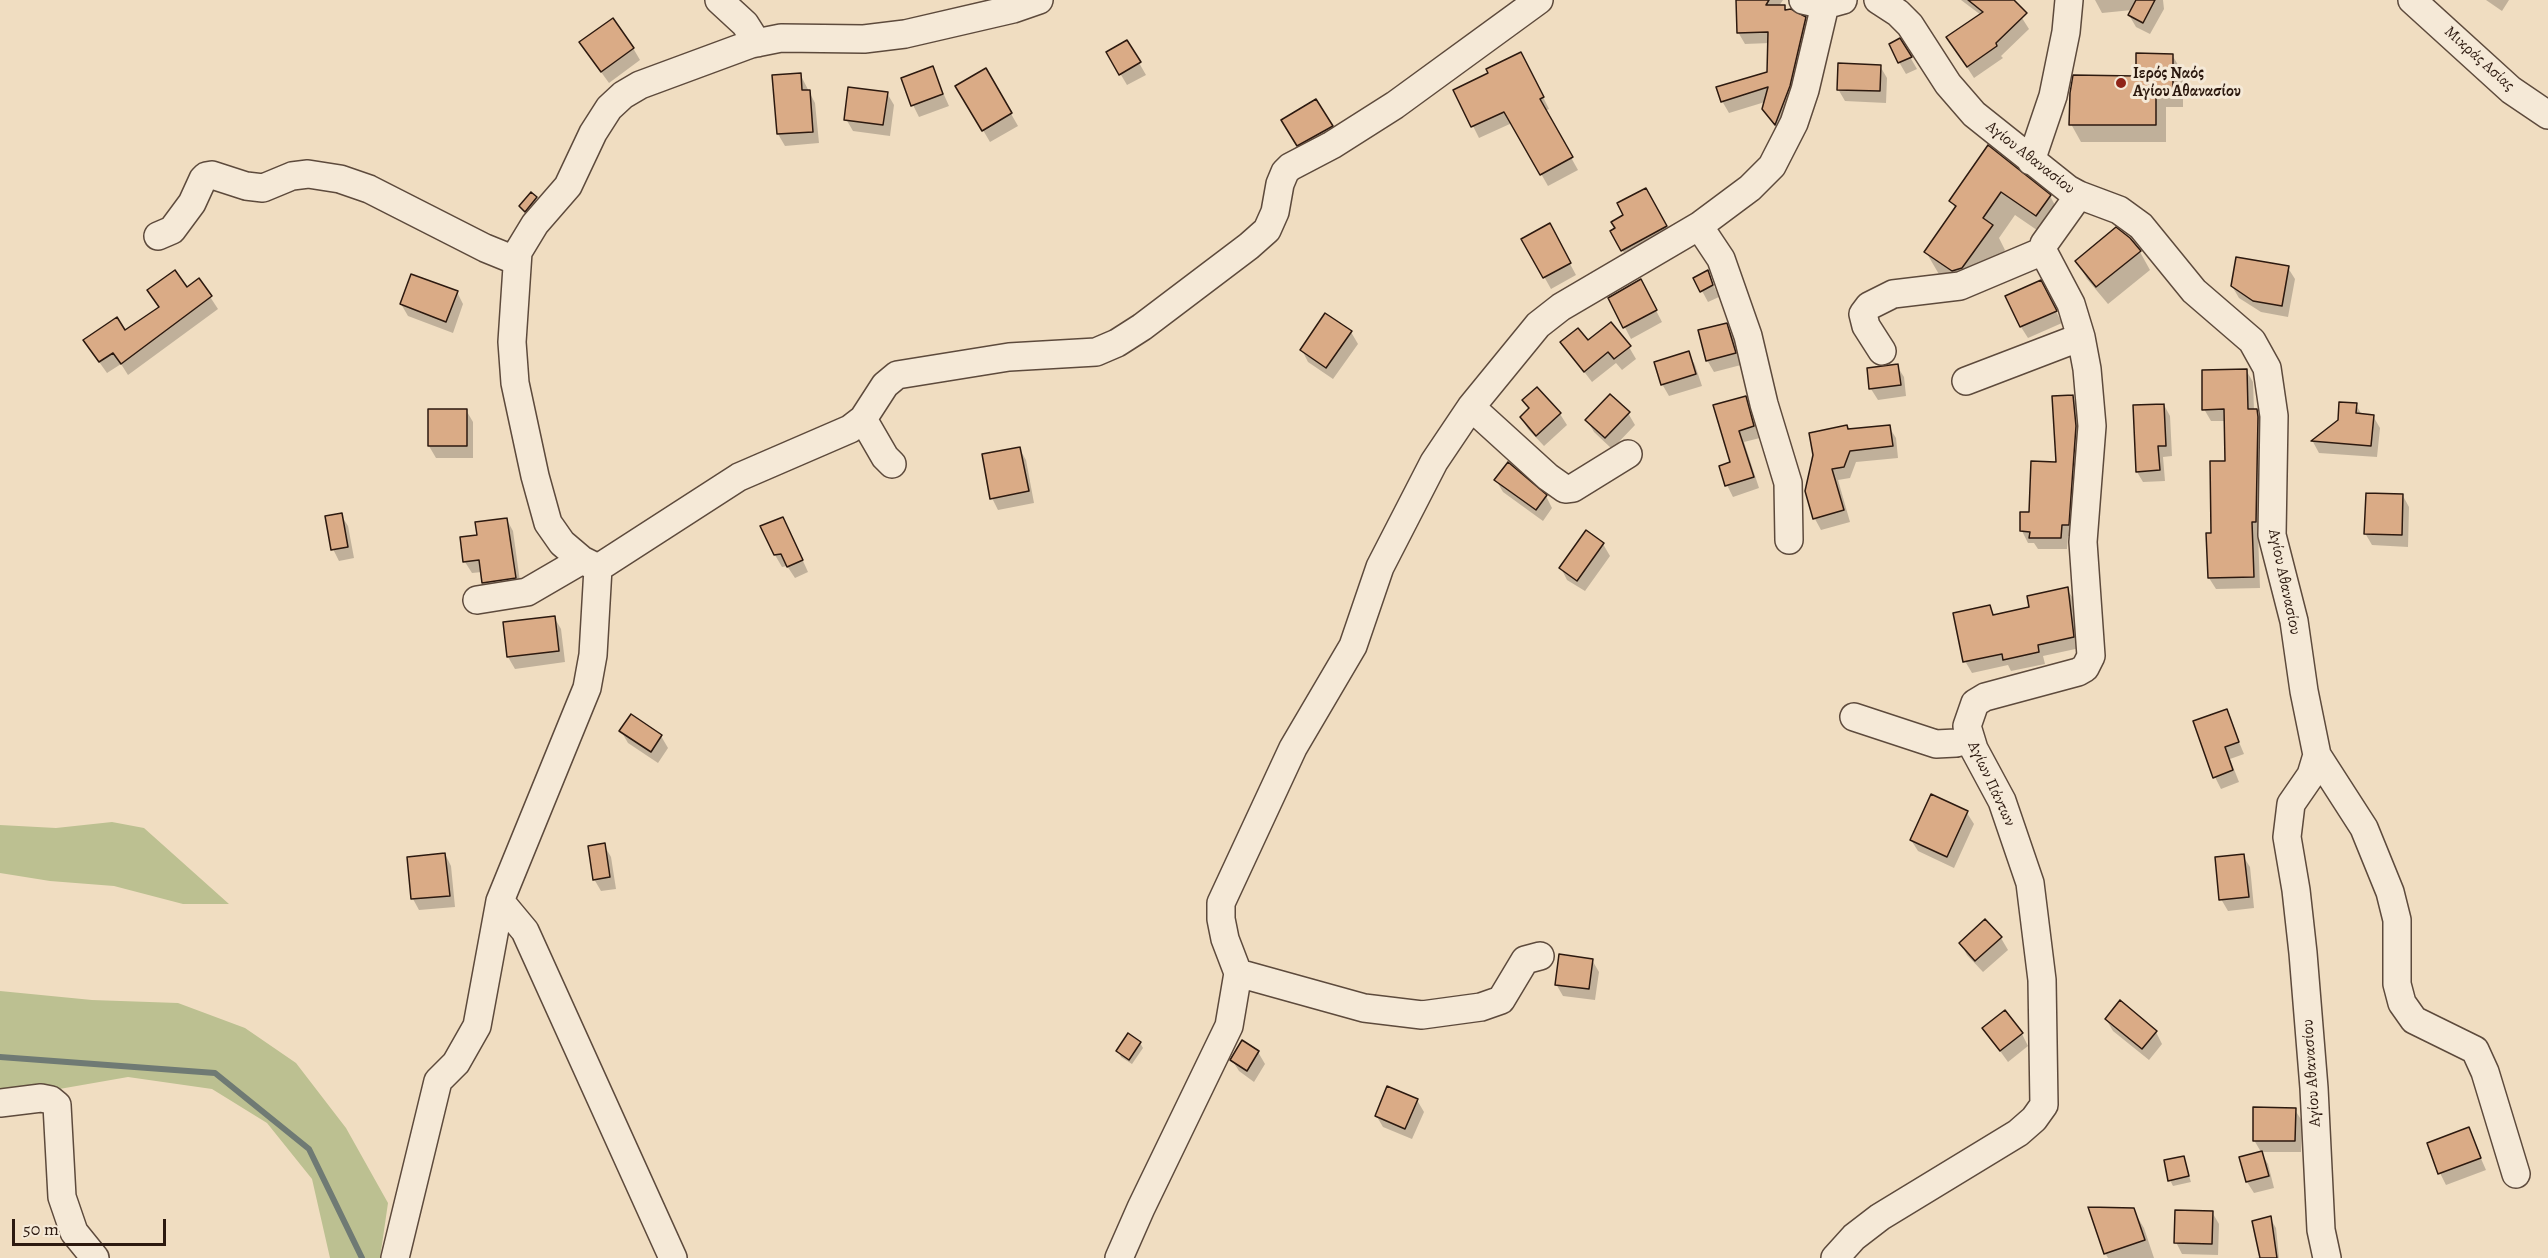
<!DOCTYPE html>
<meta charset="utf-8">
<style>
body{margin:0}
#map{position:relative;width:2548px;height:1258px;overflow:hidden;background:#f0ddc1;font-family:Alegreya,serif}
canvas{display:block}
.scale{position:absolute;left:12px;top:1219px;width:154px;height:27px;box-sizing:border-box;border:3px solid #2c190f;border-top:0;padding-left:8px;font-size:18px;line-height:21px;white-space:nowrap;color:#2c190f;-webkit-text-stroke:4px #f5e9d7;paint-order:stroke}
</style>
<div id="map">
<canvas width="2548" height="1258"></canvas>
<div class="scale">50 m</div>
</div>
<script>
const c = document.querySelector('canvas').getContext('2d');
c.lineJoin = 'round';
function fillPath(path, color) {
  c.fillStyle = color;
  c.fill(path, 'evenodd');
}
function poly(rows) {
  const path = new Path2D();
  for (const r of rows) {
    path.moveTo(r[0], r[1]);
    for (let i = 2; i < r.length; i += 2) path.lineTo(r[i], r[i + 1]);
  }
  return path;
}
function stroke(path, color, width, dash) {
  c.strokeStyle = color;
  c.lineWidth = width;
  c.lineCap = dash ? 'butt' : 'round';
  c.setLineDash(dash || []);
  c.stroke(path);
}
function write(font, color, halo, rows, align = 'center') {
  c.font = font + ' Alegreya,serif';
  c.lineWidth = 6;
  c.setLineDash([]);
  c.textBaseline = 'middle';
  c.strokeStyle = halo;
  c.fillStyle = color;
  for (const [text, x, y, turn = 0] of rows) {
    c.save();
    c.translate(x, y);
    c.rotate((+turn || 0) * Math.PI / 180);
    c.textAlign = isNaN(turn) ? turn : align;
    if (halo) c.strokeText(text, 0, 0);
    c.fillText(text, 0, 0);
    c.restore();
  }
}
const green = poly([
 [112,822,144,828,229,904,183,904,114,886,50,881,0,873,0,825,56,828],
 [0,991,92,1000,178,1003,245,1028,296,1063,346,1128,388,1203,380,1258,330,1258,312,1179,267,1123,212,1089,128,1077,25,1095,0,1095]
]);
const shadow = poly([
 [1737,0,1783,0,1779,6,1784,6,1787,11,1805,18,1812,30,1782,135,1763,109,1765,102,1729,113,1722,101,1768,73,1770,43,1745,44,1738,32],
 [1961,0,1999,0,2022,18,2029,29,2001,56,2003,58,1974,78,1955,49,1981,15],
 [2095,0,2163,0,2164,9,2150,34,2136,27,2129,15,2132,10,2102,13],
 [2486,0,2509,0,2502,11],
 [1127,42,1146,75,1127,85,1108,53],
 [633,48,640,60,609,83,588,54],
 [2172,55,2183,73,2183,107,2166,107,2166,142,2081,142,2071,124],
 [1910,57,1917,69,1906,74,1899,62],
 [1527,65,1549,109,1545,111,1578,170,1548,186,1512,123,1479,138,1455,90],
 [1880,66,1887,78,1886,103,1845,101,1838,89],
 [932,68,949,106,919,117,913,105],
 [986,70,1018,126,990,142,957,86],
 [800,74,815,103,819,143,785,146,778,134,773,76],
 [887,93,894,105,890,136,853,131,846,119],
 [1331,127,1338,138,1305,156,1290,132],
 [1988,147,2050,196,2063,220,2050,239,2015,215,1999,238,2005,250,1976,292,1940,276,1926,252,1956,210,1951,201],
 [1646,190,1673,239,1629,262,1612,231],
 [532,194,539,204,529,216,521,206],
 [1549,225,1576,275,1551,289,1523,239],
 [2140,252,2150,270,2108,304,2087,279,2077,261],
 [2288,268,2295,279,2288,317,2261,312,2239,298,2232,286],
 [1707,272,1719,297,1708,302,1695,278],
 [199,280,218,309,128,375,121,364,107,373,92,352,125,332],
 [457,292,463,304,453,333,408,316,401,304],
 [1647,293,1662,322,1631,339,1610,299],
 [2047,294,2062,323,2028,338,2021,327],
 [1726,324,1733,336,1741,365,1714,372,1707,360],
 [1351,332,1358,344,1333,379,1308,362,1302,350],
 [1562,343,1629,347,1636,359,1622,370,1616,363,1592,382],
 [1689,353,1695,365,1702,386,1669,396,1662,384],
 [1897,366,1904,377,1906,396,1878,400,1871,389],
 [2246,370,2253,382,2254,410,2256,410,2263,422,2262,533,2258,533,2260,588,2216,589,2209,578,2212,534,2227,463,2226,421,2211,421,2204,409],
 [2073,397,2079,408,2075,536,2068,536,2067,549,2038,549,2034,543,2028,543,2022,531,2057,463],
 [1745,398,1752,409,1760,438,1744,442,1759,488,1733,497,1727,485],
 [1524,401,1560,414,1567,425,1544,446,1528,429,1521,418,1530,410],
 [2164,405,2170,416,2172,456,2163,457,2165,481,2143,482,2137,472,2135,407],
 [2356,405,2362,415,2373,416,2380,428,2377,457,2319,453,2313,442],
 [429,410,466,410,473,422,473,458,436,458,429,446],
 [1628,413,1635,425,1612,449,1594,432,1587,420],
 [1889,427,1896,438,1898,458,1856,462,1850,478,1838,480,1850,522,1821,530,1815,519,1807,491,1848,431],
 [1019,448,1026,460,1034,503,998,510,992,498],
 [1496,480,1546,496,1552,508,1543,521,1503,492],
 [2403,496,2409,507,2408,547,2372,545,2365,533],
 [341,515,348,526,354,558,339,561,333,549],
 [507,520,513,531,521,589,490,594,483,583,482,572,472,573,465,562,462,539,478,536],
 [789,530,808,572,795,578,787,566,782,567,775,555],
 [1603,544,1610,556,1585,591,1567,580,1561,568],
 [2067,589,2074,600,2080,648,2043,656,2045,664,2011,671,2008,665,1972,673,1965,661,1989,606,1995,616,2031,608],
 [554,617,561,629,565,662,515,669,508,657],
 [2226,711,2244,754,2230,759,2239,782,2221,789,2215,777],
 [621,731,661,736,668,748,658,763,628,743],
 [1967,813,1974,824,1954,868,1918,851,1911,840],
 [604,845,611,857,616,889,601,891,594,879],
 [445,854,451,866,455,907,419,910,413,899],
 [2243,856,2250,867,2254,908,2228,911,2221,899],
 [1985,921,2001,938,2008,950,1983,972,1967,955,1961,943],
 [1592,960,1599,972,1595,1000,1563,996,1556,984],
 [2106,1019,2156,1032,2162,1044,2149,1060,2113,1031],
 [1984,1029,2022,1034,2028,1046,2008,1062],
 [1242,1042,1258,1052,1265,1064,1254,1082,1239,1071,1232,1060],
 [1140,1043,1143,1048,1132,1064,1121,1057,1118,1051],
 [1417,1100,1424,1112,1412,1139,1383,1127,1376,1115],
 [2295,1110,2302,1121,2301,1152,2261,1152,2254,1140],
 [2468,1129,2486,1170,2446,1185,2440,1173],
 [2261,1153,2268,1164,2274,1188,2254,1193,2247,1182],
 [2183,1157,2191,1182,2173,1186,2170,1180],
 [2133,1210,2144,1228,2154,1258,2108,1258,2105,1253],
 [2212,1212,2219,1224,2218,1255,2182,1254,2176,1242],
 [2270,1218,2276,1228,2279,1258,2255,1258,2261,1257]
]);
const stream = poly([
 [0,1057,215,1073,309,1149,362,1258]
]);
const building = poly([
 [1736,0,1769,0,1766,5,1785,5,1785,10,1791,9,1806,17,1790,86,1775,125,1762,109,1768,87,1721,102,1716,87,1767,72,1768,32,1737,33,1736,0],
 [1968,0,2014,0,2027,13,1996,43,1997,46,1967,67,1946,37,1983,12,1968,0],
 [2136,0,2155,0,2143,23,2128,15,2136,0],
 [613,18,634,48,601,72,579,42,613,18],
 [1900,38,1912,57,1898,63,1889,44,1900,38],
 [1127,40,1141,62,1119,75,1106,52,1127,40],
 [1521,52,1544,97,1540,99,1573,157,1540,175,1504,112,1471,127,1453,90,1488,73,1486,69,1521,52],
 [2136,53,2173,54,2173,89,2156,89,2156,125,2069,125,2070,93,2073,75,2136,76,2136,53],
 [1838,63,1881,65,1880,91,1837,90,1838,63],
 [933,66,943,94,911,106,901,78,933,66],
 [986,68,1012,113,982,131,955,86,986,68],
 [801,73,802,90,810,90,813,132,777,134,772,75,801,73],
 [848,87,888,92,883,125,844,120,848,87],
 [1316,99,1333,126,1297,146,1281,120,1316,99],
 [1988,145,2051,195,2036,216,2001,192,1983,218,1993,225,1962,268,1952,271,1924,252,1956,206,1949,201,1988,145],
 [1646,188,1667,226,1621,251,1610,231,1615,228,1611,222,1623,215,1617,203,1646,188],
 [531,192,537,197,525,212,519,206,531,192],
 [1550,223,1571,263,1543,278,1521,239,1550,223],
 [2116,227,2130,238,2141,251,2096,287,2075,261,2116,227],
 [2236,257,2289,266,2282,306,2253,301,2231,286,2236,257],
 [175,270,187,287,199,278,212,296,121,364,113,353,99,362,83,340,117,317,125,330,159,307,147,290,175,270],
 [1708,270,1713,285,1700,292,1693,278,1708,270],
 [411,274,458,291,446,322,400,304,411,274],
 [1641,279,1657,310,1623,328,1608,298,1641,279],
 [2041,280,2057,311,2020,327,2005,296,2041,280],
 [1325,313,1352,331,1326,368,1300,350,1325,313],
 [1611,322,1631,346,1614,359,1608,352,1584,372,1560,342,1578,328,1588,340,1611,322],
 [1727,323,1736,353,1706,361,1698,330,1727,323],
 [1689,351,1696,374,1661,385,1654,362,1689,351],
 [1898,364,1901,385,1869,389,1867,368,1898,364],
 [2247,369,2248,409,2257,409,2258,417,2256,522,2252,522,2254,577,2208,578,2206,533,2211,533,2210,461,2225,461,2224,409,2202,410,2202,370,2247,369],
 [1537,387,1561,413,1536,436,1520,417,1529,408,1522,400,1537,387],
 [1610,394,1630,412,1605,438,1585,420,1610,394],
 [2073,395,2076,426,2069,525,2062,525,2061,538,2029,538,2030,532,2020,531,2020,512,2029,512,2031,461,2056,462,2052,396,2073,395],
 [1746,396,1754,426,1739,431,1754,477,1725,486,1719,466,1730,462,1713,405,1746,396],
 [2339,402,2357,403,2356,413,2374,415,2371,446,2311,441,2338,420,2339,402],
 [2164,404,2166,446,2158,446,2160,470,2136,472,2133,405,2164,404],
 [428,409,467,409,467,446,428,446,428,409],
 [1847,425,1848,429,1890,425,1893,446,1850,451,1844,467,1832,469,1844,510,1813,519,1805,491,1813,455,1809,433,1847,425],
 [1020,447,1029,491,990,499,982,454,1020,447],
 [1508,462,1547,495,1536,510,1494,480,1508,462],
 [2366,493,2403,494,2402,535,2364,534,2366,493],
 [342,513,348,547,331,550,325,516,342,513],
 [783,517,803,560,787,567,781,554,774,555,760,526,783,517],
 [507,518,516,578,482,583,479,560,463,562,460,537,477,535,475,522,507,518],
 [1586,530,1604,543,1577,581,1559,568,1586,530],
 [2068,587,2074,637,2038,645,2039,652,2003,660,2002,654,1963,662,1953,613,1990,605,1993,615,2029,607,2027,596,2068,587],
 [555,616,559,651,507,657,503,622,555,616],
 [2227,709,2239,742,2225,747,2233,770,2213,778,2193,721,2227,709],
 [631,714,662,735,651,752,619,731,631,714],
 [1931,794,1968,811,1947,857,1910,840,1931,794],
 [605,843,610,877,593,880,588,846,605,843],
 [445,853,450,896,411,899,407,857,445,853],
 [2244,854,2249,897,2219,900,2215,857,2244,854],
 [1985,919,2002,937,1975,961,1959,943,1985,919],
 [1559,954,1593,959,1589,989,1555,985,1559,954],
 [2120,1000,2157,1031,2142,1049,2105,1019,2120,1000],
 [2005,1010,2023,1033,2000,1051,1982,1028,2005,1010],
 [1128,1033,1141,1042,1129,1060,1116,1051,1128,1033],
 [1242,1040,1259,1051,1247,1071,1230,1060,1242,1040],
 [1387,1086,1418,1099,1405,1129,1375,1116,1387,1086],
 [2253,1107,2296,1108,2295,1141,2253,1141,2253,1107],
 [2469,1127,2481,1158,2438,1174,2427,1143,2469,1127],
 [2262,1151,2269,1176,2246,1182,2239,1157,2262,1151],
 [2184,1156,2189,1176,2168,1181,2164,1160,2184,1156],
 [2088,1207,2134,1208,2145,1240,2104,1254,2088,1207],
 [2175,1210,2213,1211,2212,1244,2174,1243,2175,1210],
 [2271,1216,2277,1258,2260,1258,2252,1221,2271,1216]
]);
const minor = poly([
 [719,0,745,24,757,43],
 [1803,0,1825,5,1843,0],
 [1878,0,1898,13,1910,25,1948,84,1974,114,2068,189,2079,195,2119,210,2141,226,2194,291,2252,341,2267,368,2274,416,2272,535,2294,621,2304,691,2317,755,2311,775,2291,804,2287,837,2296,890,2303,953,2314,1088,2321,1230,2327,1258],
 [2412,0,2511,90,2548,115],
 [2031,161,2053,96,2066,32,2069,0],
 [1699,226,1721,259,1748,336,1764,404,1788,483,1789,540],
 [158,236,172,230,192,203,203,179,206,176,212,175,246,186,263,188,292,176,308,174,340,179,369,189,485,248,517,261],
 [1882,351,1866,326,1863,314,1869,306,1893,294,1960,286,2043,251],
 [1966,381,2081,337],
 [1471,407,1548,477,1565,489,1573,488,1628,454],
 [863,419,885,457,892,464],
 [598,568,582,560,562,543,548,523,535,476,515,383,512,342,518,252,535,224,568,186,593,133,609,108,623,95,640,85,751,44,781,38,864,39,905,34,1013,9,1039,0],
 [477,600,527,592,582,560],
 [1854,717,1936,744,1956,743,1970,739],
 [2317,755,2364,828,2390,892,2397,920,2397,984,2402,1003,2414,1020,2475,1050,2485,1072,2516,1174],
 [500,901,525,931,673,1258],
 [1238,973,1364,1008,1422,1015,1481,1007,1501,1000,1525,960,1540,956],
 [0,1103,41,1098,51,1100,57,1105,62,1197,74,1232,95,1258],
 [395,1258,438,1081,456,1063,477,1026,500,901,587,688,593,655,598,568,739,477,850,429,863,419,885,385,897,375,1009,357,1096,352,1117,343,1142,327,1249,246,1267,230,1275,212,1280,184,1285,172,1290,167,1332,145,1395,105,1539,0],
 [1119,1258,1141,1208,1229,1026,1238,973,1225,939,1221,919,1221,903,1293,748,1353,646,1380,567,1434,462,1471,407,1538,325,1561,307,1699,226,1750,188,1772,166,1794,123,1805,90,1825,5],
 [1835,1258,1854,1237,1880,1217,2018,1133,2034,1119,2044,1105,2042,980,2030,883,2002,801,1974,749,1967,726,1975,703,1985,697,2078,672,2085,668,2091,656,2083,542,2092,426,2087,369,2081,337,2071,304,2043,251,2044,244,2079,195]
]);
const markers = [
 [2121,83,6,"#8f2418"]
];
const streetNames = [
 ["Μικράς Ασίας",2479,59,42],
 ["Αγίου Αθανασίου",2030,158,38],
 ["Αγίου Αθανασίου",2284,582,78],
 ["Αγίων Πάντων",1991,784,65],
 ["Αγίου Αθανασίου",2312,1073,-94]
];
const poiNames = [
 ["Ιερός Ναός",2133,74],
 ["Αγίου Αθανασίου",2133,92]
];
fillPath(green, '#bcc091');
fillPath(shadow, '#0003');
stroke(stream, '#6f7a74', 6);
fillPath(building, '#daab86');
stroke(building, '#2c190f', 1.5);
stroke(minor, '#5d4a3c', 30);
stroke(minor, '#f5e9d7', 27);
for (const [x, y, r, color] of markers) {
  const dot = new Path2D();
  dot.arc(x, y, r, 0, 2 * Math.PI);
  c.fillStyle = color;
  c.fill(dot);
  stroke(dot, '#f5e9d7', 2);
}
write('16px', '#2c190f', '#f5e9d7', streetNames);
write('bold 16px', '#2c190f', '#f5e9d7', poiNames, 'left');
</script>
